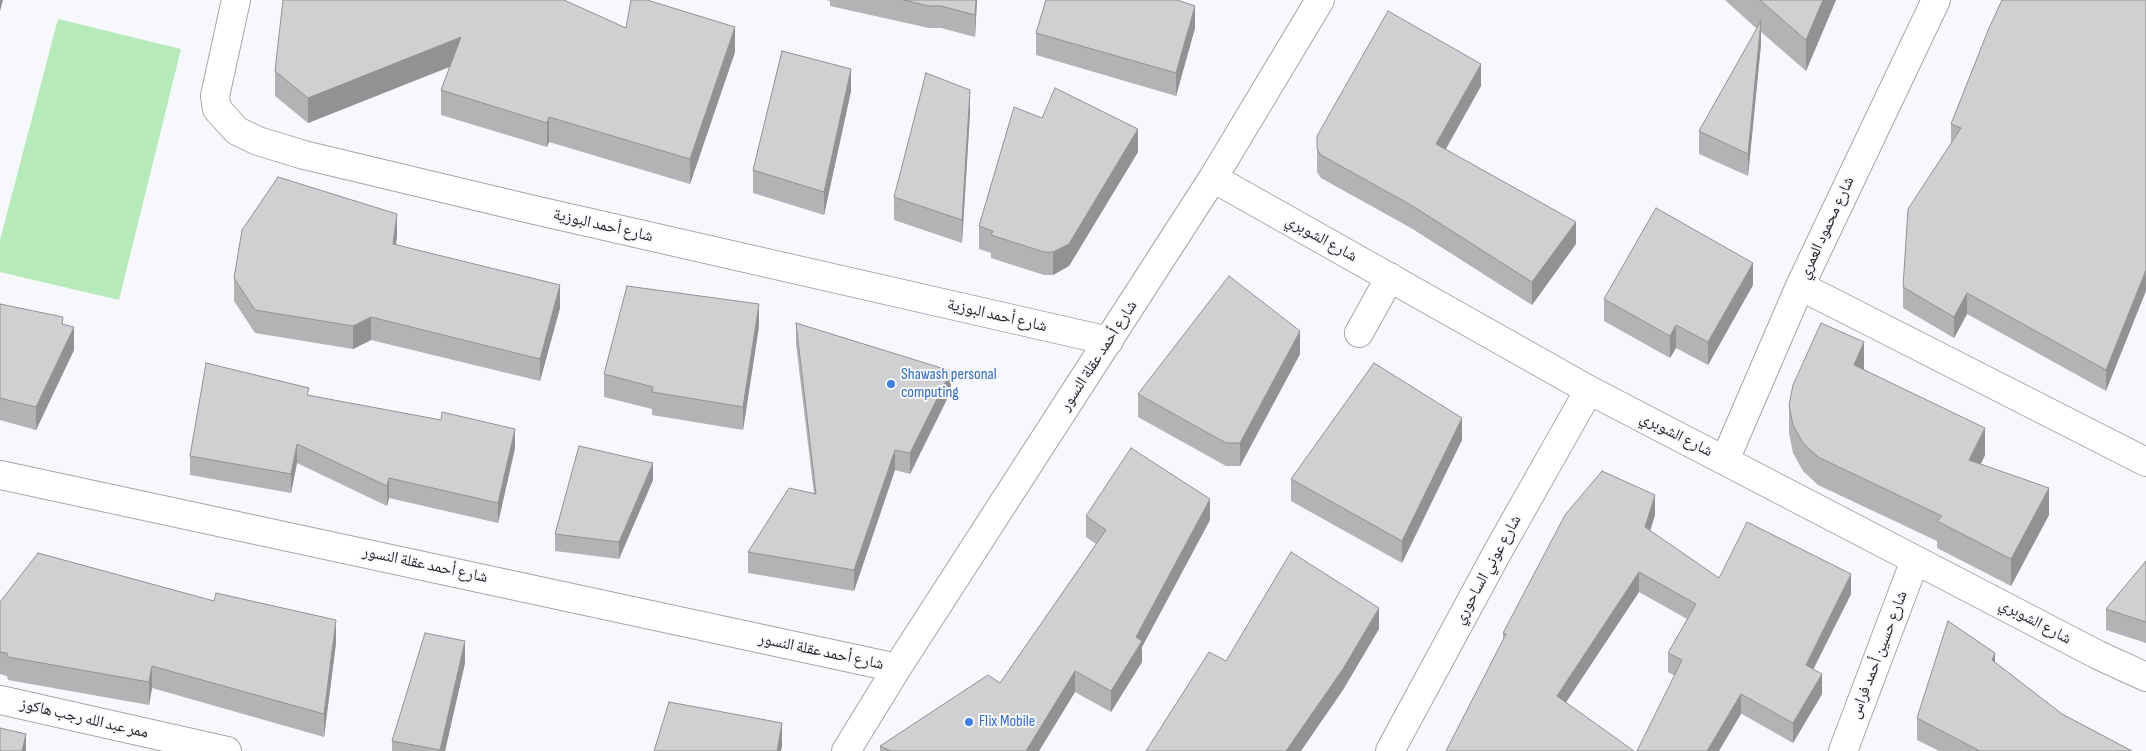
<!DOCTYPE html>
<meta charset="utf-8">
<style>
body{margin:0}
canvas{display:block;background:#f7f8fb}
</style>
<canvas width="2146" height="751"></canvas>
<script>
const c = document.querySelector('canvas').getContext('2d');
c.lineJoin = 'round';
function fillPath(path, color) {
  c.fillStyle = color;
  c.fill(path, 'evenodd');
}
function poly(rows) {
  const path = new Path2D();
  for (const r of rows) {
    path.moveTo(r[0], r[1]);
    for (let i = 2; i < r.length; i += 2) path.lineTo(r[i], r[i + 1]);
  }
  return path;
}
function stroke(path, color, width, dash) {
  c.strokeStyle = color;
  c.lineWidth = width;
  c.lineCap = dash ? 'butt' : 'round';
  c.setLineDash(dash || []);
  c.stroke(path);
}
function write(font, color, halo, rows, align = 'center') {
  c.font = font + ' "Sofia Sans Condensed","Noto Naskh Arabic",sans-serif';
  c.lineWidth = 4;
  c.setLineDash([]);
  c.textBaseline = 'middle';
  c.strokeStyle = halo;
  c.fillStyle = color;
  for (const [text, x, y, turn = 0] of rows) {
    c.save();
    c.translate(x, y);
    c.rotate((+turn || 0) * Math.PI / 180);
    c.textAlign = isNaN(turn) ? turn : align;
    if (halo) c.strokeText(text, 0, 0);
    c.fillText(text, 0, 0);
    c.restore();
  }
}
const green = poly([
 [58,19,181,49,119,300,0,272,0,240]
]);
const minor = poly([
 [236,0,215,96,217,109,237,131,258,141,304,155,530,209,1109,341],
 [1213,178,1589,390,2098,655,2146,677],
 [1800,286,2146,462],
 [1359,333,1390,277],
 [1725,460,1800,286,1936,0],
 [0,475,897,668],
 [0,700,227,751],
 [846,751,897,668,1213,178,1320,0],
 [1390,751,1497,553,1589,390],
 [1843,751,1915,560]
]);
const wall = poly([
 [826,0,977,0,975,37,941,28,929,28,830,6,830,1],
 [1725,0,1836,0,1806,71,1761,32,1761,44,1748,176,1699,154,1699,131,1757,29],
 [2146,0,2106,391,1967,314,1954,338,1903,308,1903,287,1951,143,1951,124],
 [626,28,735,52,690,184,549,142,547,147,441,115,441,90,450,67,308,123,275,96,275,71],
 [1195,28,1176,96,1036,55,1036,33],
 [1481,86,1446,149,1576,244,1532,305,1411,228,1321,178,1317,172,1317,136],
 [851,91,824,215,753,193,753,170],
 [970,113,962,243,894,220,894,197],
 [1042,118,1138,152,1069,266,1053,275,1044,275,991,258,991,253,979,249,979,226],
 [397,236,396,245,560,308,540,381,371,340,353,349,255,333,234,301,234,278],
 [1753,285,1708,365,1676,348,1670,358,1604,321,1604,299],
 [0,304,63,325,74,350,36,430,0,420],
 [796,323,951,391,910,474,895,470,854,591,748,573,748,552,814,494,796,344],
 [759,326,743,430,652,415,652,409,604,397,604,374],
 [1300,354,1240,466,1226,466,1138,417,1138,394],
 [1864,369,1985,455,1981,464,2049,515,2011,586,1937,548,1937,541,1818,485,1803,471,1793,453,1789,433,1789,405],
 [309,395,515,448,498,523,389,498,387,506,297,463,291,493,190,475,190,456],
 [1462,440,1402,563,1291,501,1291,479],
 [653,480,619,559,555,551,555,534],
 [1655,515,1650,531,1719,578,1851,594,1813,669,1822,694,1793,743,1668,672,1668,653,1687,619,1639,592,1566,702,1446,751,1503,640,1503,633],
 [1086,516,1210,520,1142,647,1142,662,1111,712,1075,692,1039,751,880,751,880,746,1000,683,1096,544,1086,537],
 [2146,561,2146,643,2106,630,2106,609],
 [0,602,336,643,324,737,152,688,149,705,8,680,7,676,0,674],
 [1995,662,2062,714,2132,751,1939,751,1917,740,1917,718],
 [465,663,445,751,392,751,392,741]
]);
const shadedWall = poly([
 [0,0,3,0,0,11],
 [976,0,977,0,975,37,975,15],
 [1823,0,1836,0,1806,71,1806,40],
 [1195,6,1195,28,1176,96,1176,73],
 [1761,21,1761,44,1748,176,1748,154],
 [735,27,735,52,690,184,690,159],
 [461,37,461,62,308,123,308,98],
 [1481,64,1481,86,1436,166,1436,144],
 [851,69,851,91,824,215,824,192],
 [970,90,970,113,962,243,962,220],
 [549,117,549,142,547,147,547,123],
 [1138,129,1138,152,1069,266,1053,275,1053,252],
 [397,214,397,236,393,267,393,244],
 [1576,222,1576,244,1532,305,1532,282],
 [1753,263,1753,285,1708,365,1708,342],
 [2146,270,2146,291,2106,391,2106,370],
 [560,285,560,308,540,381,540,359],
 [1967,293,1967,314,1954,338,1954,317],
 [759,304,759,326,743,430,743,407],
 [371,317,371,340,353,349,353,326],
 [1676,325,1676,348,1670,358,1670,336],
 [74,327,74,350,36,430,36,407],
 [1300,331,1300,354,1240,466,1240,443],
 [1864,342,1864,370,1854,365],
 [951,371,951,391,910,474,910,453],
 [1462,418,1462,440,1402,563,1402,541],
 [1985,428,1985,455,1969,488,1969,460],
 [515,429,515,448,498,523,498,503],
 [297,444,297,463,291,493,291,474],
 [895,450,895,470,854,591,854,570],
 [653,463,653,480,619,559,619,542],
 [389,478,389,498,387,506,387,486],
 [2049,488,2049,515,2011,586,2011,559],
 [1655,495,1655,515,1645,547,1645,527],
 [1210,499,1210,520,1142,647,1142,662,1111,712,1111,691,1136,637],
 [1639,572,1639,592,1557,716,1557,696],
 [1851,574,1851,594,1806,684,1806,665],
 [1379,608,1379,629,1343,690,1301,751,1286,751],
 [336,620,336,643,324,737,324,714],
 [465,641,465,663,445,751,440,751],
 [1995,653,1995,675,1992,660],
 [152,666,152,688,149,705,149,682],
 [1075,671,1075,692,1039,751,1026,751],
 [1822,674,1822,694,1793,743,1793,723],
 [1741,694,1741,714,1719,751,1707,751],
 [782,723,782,746,781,751,777,751],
 [26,734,26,751,22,751]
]);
const building = poly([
 [283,0,564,0,626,28,631,0,647,0,735,27,690,159,549,117,547,123,441,90,461,37,308,98,275,71,283,0],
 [904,0,976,0,975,15,941,6,929,6,904,0],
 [1046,0,1177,0,1195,6,1176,73,1036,33,1046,0],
 [1760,0,1823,0,1806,40,1760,0],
 [2002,0,2146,0,2146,270,2106,370,1967,293,1954,317,1903,287,1908,209,1961,128,1951,124,1989,28,2002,0],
 [1388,11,1481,64,1436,144,1576,222,1532,282,1411,205,1321,155,1317,149,1317,136,1388,11],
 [1761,21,1748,154,1699,131,1761,21],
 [782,51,851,69,824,192,753,170,782,51],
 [926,73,970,90,962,220,894,197,926,73],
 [1055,88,1138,129,1069,244,1053,252,1044,252,991,235,993,231,979,226,1014,107,1042,118,1055,88],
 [278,177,397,214,393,244,560,285,540,359,371,317,353,326,255,310,234,278,242,230,278,177],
 [1656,208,1753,263,1708,342,1676,325,1670,336,1604,299,1656,208],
 [1229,276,1300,331,1240,443,1226,443,1138,394,1229,276],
 [627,286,759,304,743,407,652,392,653,387,604,374,627,286],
 [0,304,63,317,62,324,74,327,36,407,0,398,0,304],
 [796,323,951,371,910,453,895,450,854,570,748,552,789,488,816,494,796,323],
 [1821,323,1864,342,1854,365,1985,428,1969,460,2049,488,2011,559,1937,521,1942,516,1818,457,1803,443,1793,425,1789,405,1793,385,1821,323],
 [206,363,309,388,307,395,441,420,442,412,515,429,498,503,389,478,387,486,297,444,291,474,190,456,206,363],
 [1374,363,1462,418,1402,541,1291,479,1374,363],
 [579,446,653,463,619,542,555,534,579,446],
 [1131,448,1210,499,1136,637,1142,641,1111,691,1075,671,1026,751,891,751,880,746,988,675,1000,683,1106,530,1086,516,1131,448],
 [1602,471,1655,495,1645,527,1719,578,1747,522,1851,574,1806,665,1822,674,1793,723,1741,694,1707,751,1637,751,1682,660,1668,653,1696,604,1639,572,1557,696,1634,751,1446,751,1506,634,1503,633,1565,515,1602,471],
 [1291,552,1379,608,1343,669,1286,751,1146,751,1209,652,1226,661,1291,552],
 [38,553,214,601,216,593,336,620,324,714,152,666,149,682,8,657,7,653,0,652,0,602,38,553],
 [2146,561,2146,622,2106,609,2146,561],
 [1948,621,1995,653,1992,660,2062,714,2132,751,1980,751,1917,718,1948,621],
 [425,633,465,641,440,750,392,741,425,633],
 [669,702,782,723,777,751,654,751,669,702],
 [0,728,26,734,22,751,0,751,0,728]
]);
const markers = [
 [891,384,5,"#3f7fe0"],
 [969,722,5,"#3f7fe0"]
];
const streetNames = [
 ["شارع أحمد البوزية",603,226,13],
 ["شارع محمود العمري",1827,228,-65],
 ["شارع الشوبري",1321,239,29],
 ["شارع أحمد البوزية",997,316,13],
 ["شارع أحمد عقلة النسور",1099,356,-57],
 ["شارع الشوبري",1676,435,27],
 ["شارع أحمد عقلة النسور",425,565,12],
 ["شارع عوني الساحوري",1488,570,-61],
 ["شارع الشوبري",2035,622,28],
 ["شارع أحمد عقلة النسور",821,652,12],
 ["شارع حسين أحمد فراس",1879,655,-69],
 ["ممر عبد الله رجب هاكوز",84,719,13]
];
const shopNames = [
 ["Shawash personal",901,375],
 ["computing",901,393],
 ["Flix Mobile",979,722]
];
fillPath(green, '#b6eaba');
stroke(minor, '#a5a6a9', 30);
stroke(minor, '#fff', 28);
fillPath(wall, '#b3b2b5');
fillPath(shadedWall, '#929193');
fillPath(building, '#d0cfd2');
stroke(building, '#929193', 1);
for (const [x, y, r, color] of markers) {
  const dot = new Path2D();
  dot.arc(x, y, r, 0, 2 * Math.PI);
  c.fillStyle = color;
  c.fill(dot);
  stroke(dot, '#f7f8fb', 2);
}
write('16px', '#232425', '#f7f8fb', streetNames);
write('16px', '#366cbe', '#f7f8fb', shopNames, 'left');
</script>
